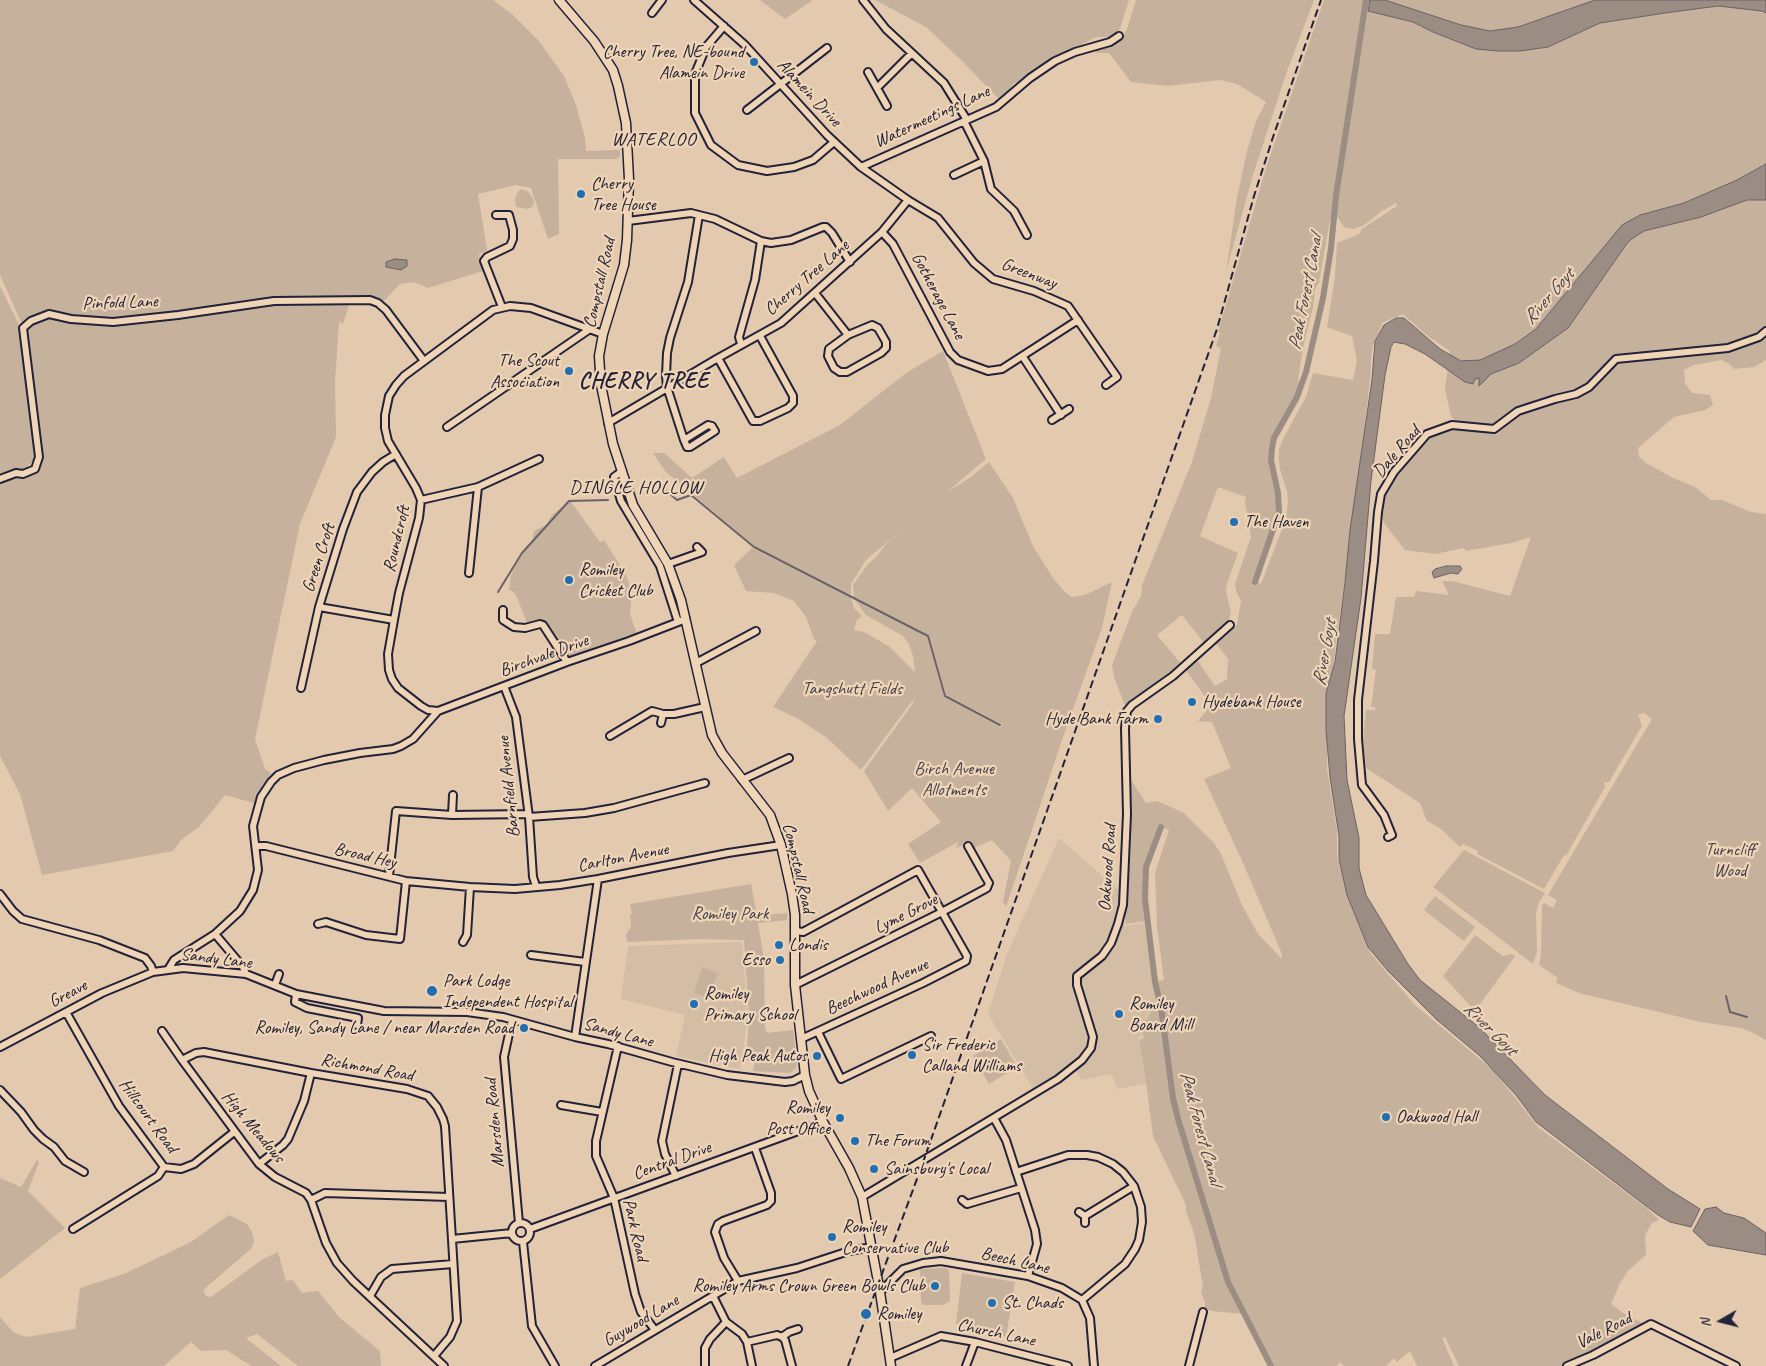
<!DOCTYPE html>
<style>
body{margin:0}
#map{position:relative;width:1766px;height:1366px;overflow:hidden;background:#e3caae;font-family:Caveat,sans-serif}
canvas{display:block}
.north{position:absolute;left:1696px;top:1296px;width:50px;height:50px;-webkit-text-stroke:4px #efd5b6;paint-order:stroke;rotate:262deg;font-size:14px;font-weight:700;line-height:20px;text-align:center;color:#22223b}
.north::after{content:'';display:block;margin:auto;width:18px;height:22px;background:#22223b;clip-path:polygon(50% 0,100% 100%,50% 72%,0 100%)}
</style>
<div id="map">
<canvas width="1766" height="1366"></canvas>
<div class="north">N</div>
</div>
<script>
const c = document.querySelector('canvas').getContext('2d');
c.lineJoin = 'round';
function fillPath(path, color) {
  c.fillStyle = color;
  c.fill(path, 'evenodd');
}
function poly(rows) {
  const path = new Path2D();
  for (const r of rows) {
    if (r.length === 3) {
      path.moveTo(r[0] + r[2], r[1]);
      path.arc(r[0], r[1], r[2], 0, 2 * Math.PI);
      continue;
    }
    path.moveTo(r[0], r[1]);
    for (let i = 2; i < r.length; i += 2) path.lineTo(r[i], r[i + 1]);
  }
  return path;
}
function stroke(path, color, width, dash) {
  c.strokeStyle = color;
  c.lineWidth = width;
  c.lineCap = dash ? 'butt' : 'round';
  c.setLineDash(dash || []);
  c.stroke(path);
}
function write(font, color, halo, rows, align = 'center') {
  c.font = font + ' Caveat,sans-serif';
  c.lineWidth = 4.5;
  c.setLineDash([]);
  c.textBaseline = 'middle';
  c.strokeStyle = halo;
  c.fillStyle = color;
  for (const [text, x, y, turn = 0] of rows) {
    c.save();
    c.translate(x, y);
    c.rotate((+turn || 0) * Math.PI / 180);
    c.textAlign = isNaN(turn) ? turn : align;
    if (halo) c.strokeText(text, 0, 0);
    c.fillText(text, 0, 0);
    c.restore();
  }
}
const built = poly([
 [1059,838,1120,891,1125,926,1145,923,1154,986,1161,1007,1150,1009,1146,1019,1137,1022,1142,1037,1138,1037,1149,1083,1117,1089,1112,1074,1081,1080,1073,1064,1034,1090,988,1014,1007,954],
 [742,942,748,1017,740,1069,676,1056,685,1015,621,999,628,946]
]);
const green = poly([
 [0,0,493,0,513,15,539,41,564,76,576,105,585,138,586,151,620,150,620,156,617,159,558,159,559,234,548,239,531,188,516,185,478,194,487,250,479,254,483,271,428,288,414,282,400,284,382,303,350,302,343,324,339,322,335,382,336,437,300,524,255,739,265,769,271,773,254,803,225,795,199,827,181,840,173,851,42,875,20,794,0,756,0,483,16,476,23,477,36,472,42,459,26,333,0,275],
 [760,0,813,0,785,19],
 [875,0,1129,0,1120,29,1116,34,1112,37,1096,37,1050,61,1020,82,1014,83,1007,93,999,99,960,59,926,27],
 [1136,0,1314,0,1285,77,1253,175,1226,272,1237,198,1247,151,1256,121,1266,102,1237,84,1220,80,1168,86,1131,82,1109,53,1096,53,1096,47,1121,41,1127,29],
 [1324,0,1766,0,1766,360,1754,367,1734,369,1729,364,1722,360,1694,365,1684,370,1685,383,1692,393,1710,395,1713,405,1705,410,1674,417,1638,448,1639,457,1646,463,1673,478,1695,487,1711,500,1722,500,1751,512,1766,514,1766,1040,1749,1031,1741,1028,1701,1022,1579,993,1556,983,1558,978,1539,965,1541,955,1542,905,1544,903,1553,908,1557,900,1548,895,1652,719,1644,713,1638,715,1642,726,1609,782,1604,783,1605,787,1566,856,1564,855,1544,889,1477,854,1478,851,1472,848,1463,844,1460,847,1440,828,1427,821,1420,803,1366,768,1363,740,1366,710,1375,710,1375,707,1371,707,1376,670,1372,669,1375,634,1390,634,1396,597,1414,597,1416,591,1449,595,1442,581,1452,581,1510,596,1531,537,1511,543,1466,551,1464,548,1435,554,1405,550,1384,523,1382,514,1386,490,1399,470,1429,436,1454,428,1498,433,1494,429,1460,425,1451,416,1445,389,1450,351,1425,334,1403,314,1382,323,1372,348,1370,379,1361,460,1353,525,1336,639,1328,727,1327,769,1337,831,1337,856,1349,900,1371,954,1415,1005,1493,1070,1539,1128,1646,1207,1659,1220,1652,1223,1645,1235,1646,1255,1628,1271,1620,1283,1611,1304,1623,1313,1642,1323,1642,1327,1562,1366,1459,1366,1445,1337,1442,1338,1454,1366,1417,1366,1410,1351,1397,1362,1394,1358,1386,1366,1344,1366,1340,1362,1337,1366,1271,1366,1243,1314,1212,1311,1205,1308,1205,1302,1201,1293,1203,1286,1194,1233,1186,1211,1186,1205,1153,1136,1144,1066,1139,1040,1144,1038,1138,1022,1147,1019,1151,1009,1161,1006,1155,982,1164,980,1157,927,1155,873,1169,830,1160,827,1146,867,1145,899,1147,921,1126,924,1123,905,1126,772,1146,803,1157,801,1184,813,1214,843,1221,854,1242,905,1258,934,1282,959,1282,954,1240,856,1204,779,1231,768,1212,722,1198,721,1211,705,1185,669,1197,660,1215,686,1227,679,1228,659,1216,643,1237,625,1241,601,1236,591,1235,584,1251,537,1245,502,1246,497,1218,487,1200,536,1238,553,1227,584,1226,591,1231,613,1229,620,1225,627,1205,644,1182,615,1157,635,1182,665,1126,706,1124,703,1114,677,1112,665,1132,612,1141,596,1142,585,1192,462,1211,398,1221,348,1216,346,1220,333,1218,332,1266,168],
 [1396,203,1397,206,1362,229,1359,234,1337,243,1335,277,1327,327,1352,336,1357,360,1353,380,1313,373,1306,397,1283,439,1279,449,1279,459,1280,469,1287,491,1288,502,1286,519,1261,584,1255,581,1279,512,1278,493,1271,460,1272,448,1274,438,1297,397,1302,382,1298,380,1303,348,1313,307,1315,289,1319,282,1330,220,1333,220,1335,213,1344,227,1354,229,1364,225,1382,211],
 [520,189,527,191,533,198,534,203,532,207,528,209,516,207,515,198],
 [0,286,21,329,35,453,34,460,29,465,23,469,16,469,0,474],
 [943,351,986,459,947,492,971,477,989,462,1013,498,1033,546,1053,578,1064,591,1071,597,1085,595,1112,582,1102,628,1062,740,1006,907,1003,902,1011,861,992,840,974,848,972,844,966,844,956,848,958,842,920,863,908,844,941,822,912,788,888,811,864,771,914,702,912,701,861,770,827,738,797,718,773,707,817,641,814,639,806,617,794,601,774,593,746,591,734,565,752,548,851,597,854,608,862,616,857,620,854,630,864,632,890,647,915,672,913,656,909,644,903,636,866,615,854,599,927,636,944,697,1001,727,1002,724,946,695,928,635,854,597,853,585,868,564,878,555,885,545,909,524,866,560,851,584,851,595,754,546,665,471,653,453,664,453,692,478,724,457,737,478,840,425,906,373],
 [568,502,571,502,600,542,604,540,626,575,632,592,630,614,637,634,567,658,547,626,539,621,535,620,527,623,518,600,514,592,507,589,509,589,511,575,516,564,525,550,532,543,534,531,546,525,552,515],
 [1464,850,1545,893,1539,902,1536,913,1537,952,1533,964,1433,887],
 [751,884,757,916,787,913,787,920,758,923,764,958,765,1028,767,1033,793,1030,797,1062,796,1068,790,1073,753,1071,755,1062,746,1060,749,1018,744,940,701,939,627,942,626,935,631,926,630,915,632,913,630,904],
 [1435,896,1475,927,1464,941,1424,910],
 [1475,935,1503,956,1511,954,1515,956,1475,1011,1443,976],
 [702,967,718,973,709,998,694,993],
 [1001,1039,1017,1067,989,1084,973,1056],
 [37,1160,39,1162,28,1191,65,1228,0,1279,0,1178,21,1187],
 [229,1215,247,1224,252,1232,254,1241,251,1249,204,1289,204,1292,206,1296,211,1297,263,1259,278,1252,286,1281,293,1280,302,1293,318,1291,339,1317,380,1351,381,1366,298,1366,257,1334,246,1338,281,1366,251,1366,226,1350,201,1351,191,1342,164,1366,0,1366,0,1317,13,1332,26,1337,75,1329,80,1288,124,1274,191,1242],
 [946,1268,949,1271,950,1301,943,1305,923,1305,921,1301,920,1269],
 [962,1273,1015,1282,1006,1337,956,1324]
]);
const water = poly([
 [1370,0,1385,0,1461,25,1490,31,1518,27,1595,0,1766,0,1766,13,1762,11,1718,6,1665,13,1600,23,1548,47,1520,51,1498,51,1476,49,1433,32,1413,22,1368,11,1370,0],
 [1766,164,1766,200,1747,200,1701,217,1644,231,1636,236,1628,242,1568,328,1519,363,1491,374,1479,386,1479,378,1475,379,1473,384,1465,382,1425,354,1405,344,1394,342,1391,347,1385,375,1371,481,1361,598,1344,716,1347,780,1359,838,1359,868,1366,895,1408,964,1420,980,1480,1028,1545,1095,1668,1189,1700,1209,1691,1227,1670,1222,1658,1215,1536,1122,1516,1095,1480,1056,1436,1019,1388,971,1368,947,1347,895,1339,859,1339,836,1330,777,1326,730,1326,693,1335,662,1345,582,1350,530,1372,380,1375,341,1384,325,1396,318,1404,318,1440,349,1461,361,1480,360,1515,344,1536,329,1622,225,1640,215,1684,203,1737,180,1766,164],
 [395,259,407,260,407,266,401,270,386,267,386,262,395,259],
 [1446,566,1460,566,1462,569,1458,574,1451,573,1434,578,1432,572,1435,569,1446,566],
 [1716,1207,1724,1213,1744,1218,1766,1233,1766,1255,1708,1245,1693,1231,1705,1209,1716,1207]
]);
const stream = poly([
 [664,489,677,500,691,495,754,547,928,636,945,696,1000,725],
 [498,592,522,553,569,501,608,500],
 [1726,996,1730,1012,1747,1017]
]);
const canal = poly([
 [1255,582,1279,512,1278,493,1271,460,1272,448,1274,438,1297,397,1306,372,1323,298,1331,248,1336,196,1366,0],
 [1161,827,1146,867,1145,899,1155,982,1161,1007,1173,1098,1178,1119,1228,1282,1271,1366]
]);
const minor = poly([
 [694,0,745,45,827,135,861,167,908,200,938,218,974,263,993,279,1034,291,1068,306,1117,377,1106,385],
 [863,0,886,29,944,83,967,120],
 [652,13,662,0],
 [724,26,706,47,695,74,695,113,711,145,738,165,767,171,794,167,813,160,834,142],
 [868,72,887,106],
 [877,88,912,53],
 [747,110,827,48],
 [964,121,984,161,991,189,1014,211,1027,235],
 [861,167,996,107,1030,78,1055,61,1075,52,1110,42,1119,36],
 [954,175,984,161],
 [496,215,509,215,513,230,513,239,510,246,487,257,484,261,502,307],
 [628,221,691,213,715,219,761,241,771,243,791,240,823,227,826,227,832,233,850,262],
 [882,232,893,244,950,352,958,360,988,371,1002,369,1078,320],
 [815,293,848,335,872,325,878,328,886,342,886,348,881,353,847,372,840,372,834,368,828,356,829,349,848,335],
 [741,344,739,337,755,280,761,241],
 [1023,357,1061,415],
 [718,358,753,421,760,421,788,408,793,403,793,396,760,336],
 [1052,420,1069,409],
 [608,423,718,358,781,323,882,232,908,200],
 [447,427,590,329],
 [684,440,687,447,690,447,715,431,712,426,708,425,684,440,667,387,666,376,667,353,670,338,688,282,699,215],
 [621,472,614,477,621,501,660,566,678,622],
 [0,479,16,473,23,474,35,469,39,457,23,328,31,321,49,314,71,319,113,322,178,315,274,301,370,300,378,303,386,310,424,361],
 [421,500,478,487,539,459],
 [668,564,702,552,697,547],
 [469,573,478,487],
 [319,607,394,620],
 [503,610,503,620,514,627,525,628,540,624,543,625,567,662],
 [696,663,756,631],
 [504,686,516,717,529,817,533,877,536,886],
 [301,688,319,607,343,529,357,492,372,472,383,462,396,454],
 [438,711,428,710,421,706,398,688,392,679,389,670,388,654,394,620,399,593,419,518,421,500,416,488,388,441,385,428,385,415,389,396,396,385,404,376,493,310,510,306,531,308,603,334],
 [661,723,663,714,674,714,705,707],
 [610,736,652,711,663,714],
 [742,780,789,758],
 [452,815,453,795],
 [529,817,585,813,614,808,705,783],
 [1388,837,1392,835,1384,815,1362,785,1358,739,1358,700,1374,561,1378,512,1381,494,1394,472,1427,434,1452,425,1494,429,1518,411,1555,399,1576,394,1589,387,1616,359,1728,348,1759,337,1766,331],
 [256,846,266,846,406,881,470,887,515,889,560,885,598,879,728,853,781,845],
 [389,876,396,811,452,815,528,814],
 [0,894,13,911,22,919,99,940,145,958,151,966,153,972],
 [318,924,326,922,366,935,400,939,406,881],
 [796,931,803,932,918,870,967,956,966,961,923,983,801,1039],
 [215,934,243,967,246,974],
 [463,942,467,935,470,887],
 [531,955,585,962],
 [169,968,174,960,215,934,240,911,253,890,258,870,253,826,261,797,271,782,278,775,294,768,324,760,360,753,393,749,401,746,413,739,438,711,567,662,629,641,686,619],
 [275,985,279,974],
 [795,985,942,912,987,888,989,883,986,878,968,846],
 [296,994,295,1002,307,1008,358,1018,357,1025],
 [66,1012,119,1106,164,1167,181,1169,194,1164,234,1132],
 [512,1020,504,1057,519,1223],
 [162,1031,182,1060,259,1164,275,1177,306,1193,311,1200,326,1243,337,1263,353,1281,444,1366],
 [818,1032,841,1079,931,1036],
 [575,1037,598,879],
 [618,1046,596,1141,596,1156,614,1198,635,1294,641,1312,655,1330],
 [0,1047,102,993,153,972,183,968,246,974,296,994,384,1011,467,1012,503,1017,575,1037,608,1044,672,1062,727,1075,785,1082,793,1081,805,1075],
 [182,1060,196,1053,204,1052,311,1073,407,1089,428,1096,437,1107,443,1119,445,1126,457,1321,450,1337,434,1356],
 [0,1090,21,1112,34,1130,43,1139,54,1147,65,1161,84,1172],
 [561,1105,602,1112],
 [994,1118,1006,1140,1035,1230,1037,1244,1028,1276],
 [259,1164,283,1145,288,1139,304,1101,311,1073],
 [1016,1172,1068,1155,1087,1155,1098,1157,1113,1164,1123,1172,1134,1186,1141,1207,1142,1222,1139,1240,1135,1249,1125,1264,1082,1300],
 [676,1176,665,1154,662,1141,678,1064],
 [862,1197,1058,1079,1082,1060,1091,1048,1093,1037,1077,985,1077,976,1102,956,1111,943,1118,924,1123,905,1127,814,1125,728,1127,711,1132,705,1173,676,1230,625],
 [311,1200,325,1193,449,1197],
 [962,1200,967,1204,1021,1188],
 [1079,1212,1085,1216,1085,1223],
 [1085,1216,1134,1186],
 [521,1232,9],
 [73,1229,158,1176,164,1167],
 [530,1229,823,1122],
 [452,1239,512,1233],
 [523,1242,532,1326,555,1366],
 [738,1281,724,1258,715,1232,718,1224,723,1221,767,1205,771,1201,771,1193,755,1148],
 [880,1292,903,1269,923,1263,941,1261,1028,1276,1062,1288,1082,1300,1090,1318,1094,1366],
 [370,1296,381,1277,392,1269,453,1264],
 [713,1296,726,1322,742,1334,747,1342,777,1335,782,1337,785,1340,792,1366],
 [782,1337,789,1332,798,1329],
 [747,1342,752,1366],
 [890,1358,941,1336,975,1342,1068,1366],
 [595,1366,738,1281,797,1268,849,1251,872,1247],
 [705,1366,705,1348,710,1339,726,1322],
 [966,1366,975,1342],
 [1189,1366,1203,1312],
 [1567,1366,1593,1355,1651,1324,1736,1366]
]);
const major = poly([
 [559,0,594,41,613,70,618,86,626,123,629,179,627,240,624,265,603,334,599,356,601,385,613,444,633,505,668,564,681,600,712,735,722,753,770,815,781,845,792,894,795,915,795,985,805,1075,809,1091,823,1122,849,1168,862,1197,880,1292,891,1366]
]);
const rail = poly([
 [848,1366,921,1168,1217,329,1254,196,1273,137,1321,0]
]);
const markers = [
 [754,62,5,"#1f6fb2"],
 [581,194,5,"#1f6fb2"],
 [569,371,5,"#1f6fb2"],
 [1234,522,5,"#1f6fb2"],
 [569,580,5,"#1f6fb2"],
 [1192,702,5,"#1f6fb2"],
 [1158,719,5,"#1f6fb2"],
 [779,945,5,"#1f6fb2"],
 [780,960,5,"#1f6fb2"],
 [432,991,6,"#1f6fb2"],
 [694,1004,5,"#1f6fb2"],
 [1119,1014,5,"#1f6fb2"],
 [524,1028,5,"#1f6fb2"],
 [912,1055,5,"#1f6fb2"],
 [817,1056,5,"#1f6fb2"],
 [1386,1117,5,"#1f6fb2"],
 [840,1118,5,"#1f6fb2"],
 [855,1141,5,"#1f6fb2"],
 [874,1169,5,"#1f6fb2"],
 [832,1237,5,"#1f6fb2"],
 [935,1286,5,"#1f6fb2"],
 [992,1303,5,"#1f6fb2"],
 [866,1314,6,"#1f6fb2"]
];
const poiNames = [
 ["Cherry Tree, NE-bound",744,52,"right"],
 ["Alamein Drive",744,73,"right"],
 ["Cherry",591,184],
 ["Tree House",591,205],
 ["The Scout",559,361,"right"],
 ["Association",559,382,"right"],
 ["The Haven",1244,522],
 ["Romiley",579,570],
 ["Cricket Club",579,591],
 ["Hydebank House",1202,702],
 ["Hyde Bank Farm",1148,719,"right"],
 ["Londis",789,945],
 ["Esso",770,960,"right"],
 ["Park Lodge",443,981],
 ["Independent Hospital",443,1002],
 ["Romiley",704,994],
 ["Primary School",704,1015],
 ["Romiley",1129,1004],
 ["Board Mill",1129,1025],
 ["Romiley, Sandy Lane / near Marsden Road",514,1028,"right"],
 ["Sir Frederic",922,1045],
 ["Calland Williams",922,1066],
 ["High Peak Autos",807,1056,"right"],
 ["Romiley",830,1108,"right"],
 ["Post Office",830,1129,"right"],
 ["Oakwood Hall",1396,1117],
 ["The Forum",865,1141],
 ["Sainsbury's Local",884,1169],
 ["Romiley",842,1227],
 ["Conservative Club",842,1248],
 ["Romiley Arms Crown Green Bowls Club",925,1286,"right"],
 ["St. Chads",1002,1303],
 ["Romiley",877,1314]
];
const streetNames = [
 ["Alamein Drive",809,93,47],
 ["Watermeetings Lane",932,117,-25],
 ["Greenway",1029,274,21],
 ["Cherry Tree Lane",807,278,-41],
 ["Compstall Road",600,283,-77],
 ["Gotherage Lane",938,296,62],
 ["Pinfold Lane",120,303,-2],
 ["Dale Road",1397,452,-49],
 ["Roundcroft",397,539,-77],
 ["Green Croft",319,558,-72],
 ["Birchvale Drive",544,656,-20],
 ["Barnfield Avenue",509,787,-96],
 ["Broad Hey",365,856,13],
 ["Carlton Avenue",623,858,-11],
 ["Compstall Road",798,868,77],
 ["Oakwood Road",1108,868,-86],
 ["Lyme Grove",906,914,-27],
 ["Sandy Lane",216,959,7],
 ["Beechwood Avenue",877,987,-25],
 ["Greave",68,994,-28],
 ["Sandy Lane",618,1033,15],
 ["Richmond Road",367,1068,10],
 ["Hillcourt Road",148,1116,54],
 ["Marsden Road",495,1123,-95],
 ["High Meadows",253,1127,50],
 ["Central Drive",672,1161,-20],
 ["Park Road",635,1230,77],
 ["Beech Lane",1015,1261,13],
 ["Guywood Lane",641,1321,-31],
 ["Vale Road",1604,1331,-27],
 ["Church Lane",996,1333,12]
];
const parkNames = [
 ["Tangshutt Fields",852,689],
 ["Birch Avenue",954,769],
 ["Allotments",954,790],
 ["Turncliff",1730,850],
 ["Wood",1730,871],
 ["Romiley Park",730,914]
];
const neighbourhoodNames = [
 ["WATERLOO",654,140],
 ["DINGLE HOLLOW",636,488]
];
const waterNames = [
 ["Peak Forest Canal",1306,293,-79],
 ["River Goyt",1549,297,-49],
 ["River Goyt",1325,653,-80],
 ["River Goyt",1490,1029,45],
 ["Peak Forest Canal",1200,1128,75]
];
const districtNames = [
 ["CHERRY TREE",644,382]
];
fillPath(built, '#d4bda5');
fillPath(green, '#c6b19d');
fillPath(water, '#9b8c84');
stroke(water, '#6b6267', 1);
stroke(stream, '#6b6267', 2);
stroke(canal, '#9b8c84', 6);
stroke(minor, '#22223b', 10);
stroke(major, '#22223b', 11);
stroke(minor, '#efd5b6', 6);
stroke(major, '#efd5b6', 8);
stroke(rail, '#22223b', 2, [8, 4]);
for (const [x, y, r, color] of markers) {
  const dot = new Path2D();
  dot.arc(x, y, r, 0, 2 * Math.PI);
  c.fillStyle = color;
  c.fill(dot);
  stroke(dot, '#efd5b6', 2);
}
write('18px', '#22223b', '#efd5b6', poiNames, 'left');
write('18px', '#22223b', '#efd5b6', streetNames);
write('18px', '#433f4f', '#efd5b6', parkNames);
c.letterSpacing = '1px';
write('19px', '#22223b', '#efd5b6', neighbourhoodNames);
c.letterSpacing = '0px';
write('italic 19px', '#464251', '#efd5b6', waterNames);
c.letterSpacing = '1px';
write('bold 22px', '#22223b', '#efd5b6', districtNames);
c.letterSpacing = '0px';
</script>
